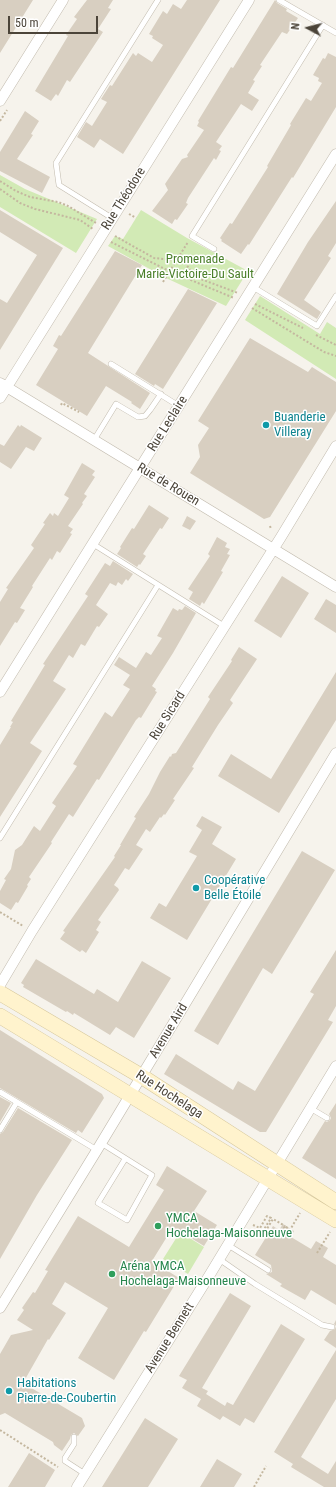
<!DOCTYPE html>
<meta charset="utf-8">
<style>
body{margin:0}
#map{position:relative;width:336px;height:1487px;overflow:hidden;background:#f6f3ec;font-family:"Roboto Condensed",sans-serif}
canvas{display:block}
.north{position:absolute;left:288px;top:8px;width:40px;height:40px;-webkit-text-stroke:3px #fff;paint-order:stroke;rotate:277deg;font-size:11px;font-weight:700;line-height:16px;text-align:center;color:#4b4439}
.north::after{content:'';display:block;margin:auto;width:14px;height:18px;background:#4b4439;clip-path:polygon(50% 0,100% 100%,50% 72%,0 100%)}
.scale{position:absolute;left:8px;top:16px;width:90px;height:18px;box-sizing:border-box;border:2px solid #4b4439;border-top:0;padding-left:5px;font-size:12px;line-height:14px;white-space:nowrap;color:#4b4439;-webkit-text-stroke:3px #fff;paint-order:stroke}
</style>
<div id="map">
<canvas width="336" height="1487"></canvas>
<div class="north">N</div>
<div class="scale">50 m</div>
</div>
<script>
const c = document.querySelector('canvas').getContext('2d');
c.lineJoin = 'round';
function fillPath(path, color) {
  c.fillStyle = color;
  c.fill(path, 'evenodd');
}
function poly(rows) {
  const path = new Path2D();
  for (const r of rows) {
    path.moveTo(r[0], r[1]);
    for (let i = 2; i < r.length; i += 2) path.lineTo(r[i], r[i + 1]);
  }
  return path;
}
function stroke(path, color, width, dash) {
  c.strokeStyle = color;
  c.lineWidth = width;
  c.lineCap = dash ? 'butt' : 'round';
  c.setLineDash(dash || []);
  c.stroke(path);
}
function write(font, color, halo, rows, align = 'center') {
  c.font = font + ' "Roboto Condensed",sans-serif';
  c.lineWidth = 3;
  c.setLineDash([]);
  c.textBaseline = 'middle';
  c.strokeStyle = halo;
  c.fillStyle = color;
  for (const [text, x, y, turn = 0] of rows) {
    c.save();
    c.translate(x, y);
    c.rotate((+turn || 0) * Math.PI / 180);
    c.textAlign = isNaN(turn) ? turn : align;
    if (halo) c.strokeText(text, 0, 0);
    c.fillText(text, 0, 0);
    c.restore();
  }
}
const green = poly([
 [0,175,25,189,97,219,76,253,0,207],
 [141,210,187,238,248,271,226,306,166,278,108,246,115,236,123,239],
 [260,296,320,334,327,322,336,328,336,379,245,320],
 [180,1232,204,1247,188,1274,163,1259]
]);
const building = poly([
 [0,0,33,0,0,53],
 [87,0,113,0,108,8,111,9,98,29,103,32,70,82,67,80,58,96,56,94,51,101,35,91,68,36,66,35,77,19,74,17],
 [187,0,220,0,123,154,100,139,94,148,77,137,86,122,92,126,107,102,101,99,110,85,112,86,133,53,136,56,138,53,152,62,163,45,152,38,153,36,149,34,163,11,167,14,173,4,181,9],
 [275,0,277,3,287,9,286,11,298,18,287,34,282,32,260,65,262,66,253,80,255,81,248,93,259,100,252,111,241,104,216,142,222,146,219,150,221,151,216,160,214,158,188,198,186,203,188,204,177,220,175,219,172,224,152,211,168,190,165,184,167,181,182,159,188,157,187,155,204,130,197,126,199,122,198,121,231,67,233,68],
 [328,53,336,57,336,107,293,178,292,177,249,245,248,244,241,254,221,241,222,240,220,238,230,223,232,224,268,167,267,166,291,125,290,124,306,98,311,101,322,83,318,81,319,78,313,75,323,58,325,59],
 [25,111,39,121,31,134,33,135,17,159,50,177,42,193,0,171,0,152],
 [336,201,336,243,328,256,331,258,304,300,321,312,317,319,277,294,308,242],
 [0,210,63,248,0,350,0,299,7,303,37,255,0,232],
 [115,251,142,265,88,353,150,393,140,409,131,403,132,402,106,386,87,416,36,385,58,349,53,346,59,335,61,336],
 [188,289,217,303,163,389,155,384,154,386,135,374],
 [250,338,308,372,312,367,336,382,336,411,270,517,264,519,190,473,200,457,198,445,209,428,198,421],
 [18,425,20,427,21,425,42,438,34,451,26,447,11,469,0,462,0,444,4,446],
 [82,463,95,471,92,475,95,477,84,494,87,496,82,503,83,504,68,526,73,529,70,533,72,534,60,553,57,551,52,560,50,558,32,586,33,587,20,608,25,610,17,623,15,622,0,646,0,602,8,589,6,588,34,548,31,545,45,524,43,523,50,513,53,516,54,513,58,516,69,498,64,495],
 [149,505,169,518,162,529,160,528,143,554,146,556,140,565,139,564,137,567,117,554,121,548,120,547,132,528,134,529],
 [187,516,196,521,190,530,182,526],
 [217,537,227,543,225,547,230,549,227,554,230,555,221,571,223,572,204,604,202,602,200,606,189,599,193,592,188,589,210,556,208,554],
 [113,561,133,574,128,581,126,579,122,585,118,582,116,586,110,583,96,605,108,614,99,627,97,626,85,646,81,644,73,658,69,655,53,681,66,689,30,743,42,751,0,817,0,745,11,727,10,727,13,722,11,721,45,665,43,664,88,596,85,594,105,563,110,566],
 [282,576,309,593,281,638,254,621],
 [326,599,336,605,336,633,314,619],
 [185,606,196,613,173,653,152,686,156,689,155,691,157,692,141,718,139,717,136,720,99,780,97,779,73,817,69,814,51,842,52,843,29,877,31,879,27,885,28,886,18,903,16,902,11,910,0,903,0,891,6,880,4,879,11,869,15,850,22,845,34,826,40,831,56,806,52,803,77,766,73,764,105,712,112,717,130,689,123,685,130,675,114,665,119,657,136,668,146,652,151,655,162,638,157,636,173,608,178,611,179,609,182,610],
 [239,647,257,659,230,700,233,703,218,725,192,767,194,768,173,799,175,800,165,815,164,814,161,818,160,817,150,832,146,829,136,845,143,849,129,870,125,868,114,885,118,888,119,890,98,920,101,922,96,930,99,932,86,953,82,950,80,952,60,939,65,932,63,931,115,857,114,856,121,845,120,845,136,818,134,817,149,794,160,772,170,756,171,757,172,754,176,753,195,723,210,699,208,697,232,661,231,660],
 [336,672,336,720,279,813,218,776,231,754,271,779],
 [202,816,222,827,212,844,236,859,187,940,150,918,159,903,166,907,197,856,189,852,202,830,196,826],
 [302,851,335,870,272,974,263,968,218,1045,194,1031],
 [336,950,336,1006,328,1020,333,1022,266,1132,260,1132,164,1074,176,1054,233,1090,238,1081,255,1091,314,994,310,992],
 [36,959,94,994,97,989,118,1002,142,961,171,978,134,1038,116,1027,110,1035,74,1013,73,1015,67,1011,66,1012,23,987,24,985,21,983],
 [0,1030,102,1094,104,1098,82,1133,78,1130,76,1133,0,1088],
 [0,1097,11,1103,0,1122],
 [336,1103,336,1179,302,1158,325,1121,327,1122,330,1120,331,1118,329,1114],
 [18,1108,72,1140,37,1195,0,1259,0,1134,3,1132],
 [167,1166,207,1191,194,1211,217,1225,204,1246,173,1227,152,1261,179,1278,146,1332,144,1331,114,1380,78,1358,108,1308,65,1282,52,1304,66,1313,49,1340,48,1339,23,1383,82,1418,85,1426,78,1436,74,1433,71,1435,70,1439,62,1451,54,1445,53,1442,5,1413,0,1415,0,1354,11,1335,33,1330,17,1320,24,1310,22,1308,33,1292,35,1293,48,1271,45,1270,78,1216,129,1247,164,1190,156,1185],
 [283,1224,294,1231,291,1237,311,1249,316,1241,328,1248,323,1257,336,1265,336,1305,311,1290,305,1300,280,1286,282,1284,266,1274,272,1272,271,1265,255,1255,273,1226,279,1230],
 [230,1293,251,1306,202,1388,208,1391,206,1394,225,1406,227,1402,233,1405,281,1324,305,1339,254,1423,245,1418,240,1426,223,1416,220,1420,197,1406,201,1399,182,1388,187,1380,179,1376],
 [336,1320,336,1348,324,1340,330,1331,335,1329,336,1326,334,1324],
 [336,1350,336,1399,301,1457,328,1474,336,1461,336,1487,324,1487,291,1467,293,1464,274,1452],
 [145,1418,178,1439,148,1487,102,1487],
 [29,1453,55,1470,45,1487,8,1487],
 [217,1459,242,1474,234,1487,200,1487]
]);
const path = poly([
 [0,121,7,110],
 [0,181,16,191,30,197,58,202,68,206,96,223],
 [0,189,20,203,35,209,80,220,93,229],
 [129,214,136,218],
 [115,236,154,258,181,261,185,263,194,275,198,278,238,293],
 [111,242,169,271,234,298],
 [163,282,188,242],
 [255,304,303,328],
 [252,308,324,352,336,356],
 [316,335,336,345],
 [61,405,62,403,79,412],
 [270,526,271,529],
 [0,912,23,926],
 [253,1225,260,1228,267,1216,271,1218,263,1231,265,1232,273,1219,285,1226],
 [282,1232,285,1226,290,1230,300,1213],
 [317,1253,330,1232],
 [0,1430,58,1467],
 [254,1487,266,1466]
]);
const lane = poly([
 [279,0,336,33],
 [112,218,59,185,56,163,158,0],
 [214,249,192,236,323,25],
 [253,287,317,326,336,296],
 [111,364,179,406],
 [94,440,116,404,138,417,145,416,150,410,161,394],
 [93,544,224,626],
 [0,838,158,585],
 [0,1092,97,1150],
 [310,1108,327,1118],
 [0,1130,17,1102],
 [101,1143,152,1175,127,1220,98,1203,125,1159],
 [228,1245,268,1270],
 [219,1259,255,1284,322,1325,332,1327],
 [74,1437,74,1444,65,1458,65,1461,85,1474]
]);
const street = poly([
 [0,101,63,0],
 [0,383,336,587],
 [0,398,249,0],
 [0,692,336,154],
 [0,985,32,931,281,537,336,446],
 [0,1308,97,1150,336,753],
 [77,1487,209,1276,336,1066]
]);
const secondary = poly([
 [0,993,141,1076,336,1202],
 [0,1016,336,1220]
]);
const markers = [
 [266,425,4,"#0f9aa8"],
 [196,888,4,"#0f9aa8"],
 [158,1226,4,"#2e9e5b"],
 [112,1274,4,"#2e9e5b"],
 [9,1391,4,"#0f9aa8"]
];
const streetNames = [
 ["Rue Théodore",124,199,-58],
 ["Rue Leclaire",168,424,-58],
 ["Rue de Rouen",168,485,31],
 ["Rue Sicard",168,716,-58],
 ["Avenue Aird",169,1031,-59],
 ["Rue Hochelaga",169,1095,33],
 ["Avenue Bennett",170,1338,-58]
];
const parkNames = [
 ["Promenade",195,260],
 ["Marie-Victoire-Du Sault",195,275]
];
const cultureNames = [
 ["Buanderie",274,418],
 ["Villeray",274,433],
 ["Coopérative",204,881],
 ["Belle Étoile",204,896],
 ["Habitations",17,1384],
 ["Pierre-de-Coubertin",17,1399]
];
const leisureNames = [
 ["YMCA",166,1219],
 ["Hochelaga-Maisonneuve",166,1234],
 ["Aréna YMCA",120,1267],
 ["Hochelaga-Maisonneuve",120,1282]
];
fillPath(green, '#d2eab5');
fillPath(building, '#d8cfc1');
stroke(lane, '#c2bbae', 6);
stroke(street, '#c2bbae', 11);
stroke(secondary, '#d6c79b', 16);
stroke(path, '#c4b79f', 2, [2, 2]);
stroke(lane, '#fff', 5);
stroke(street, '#fff', 10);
stroke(secondary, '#fff3cd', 15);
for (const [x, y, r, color] of markers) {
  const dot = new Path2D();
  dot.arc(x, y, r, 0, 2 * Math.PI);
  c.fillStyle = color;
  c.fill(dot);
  stroke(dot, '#fff', 1.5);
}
write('13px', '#4b4439', '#fff', streetNames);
write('13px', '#4a7f2a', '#fff', parkNames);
write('13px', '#0d838f', '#fff', cultureNames, 'left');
write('13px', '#27864d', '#fff', leisureNames, 'left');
</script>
